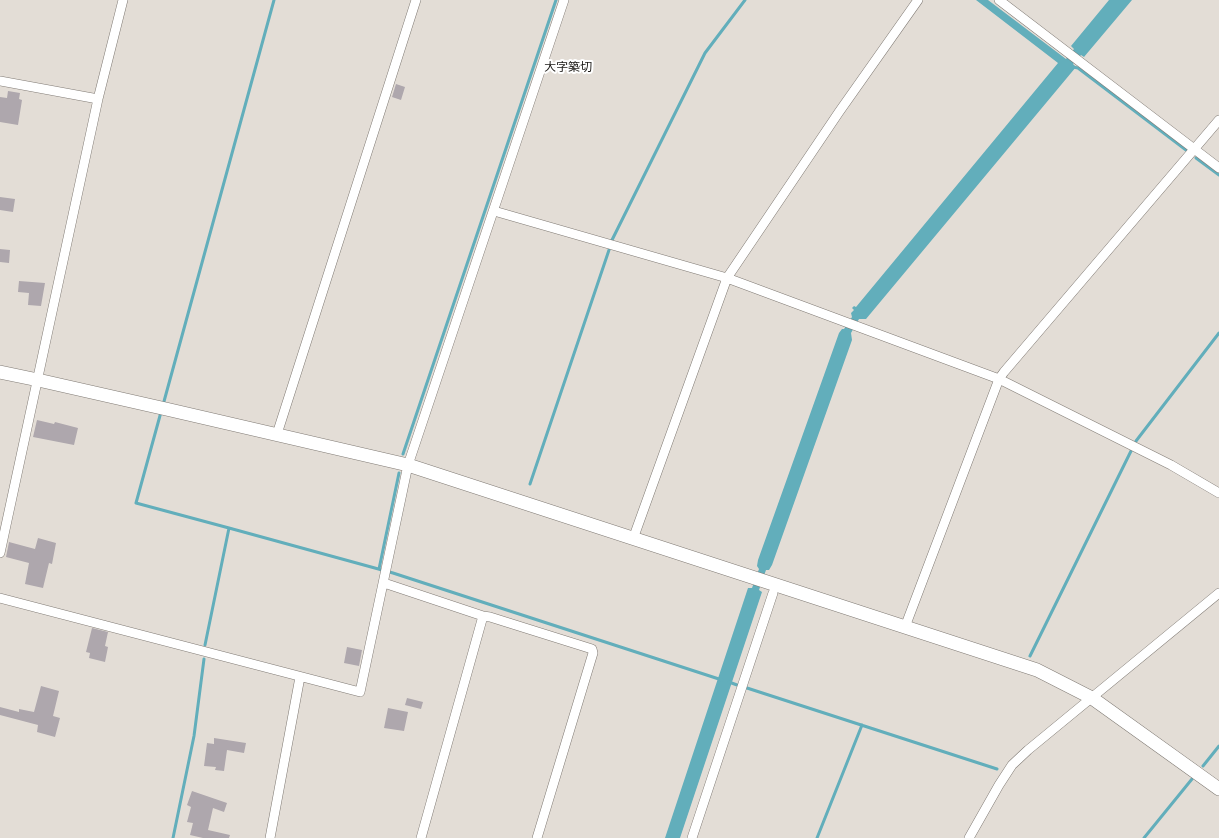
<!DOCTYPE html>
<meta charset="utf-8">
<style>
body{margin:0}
canvas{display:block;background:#e3ddd6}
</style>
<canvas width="1219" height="838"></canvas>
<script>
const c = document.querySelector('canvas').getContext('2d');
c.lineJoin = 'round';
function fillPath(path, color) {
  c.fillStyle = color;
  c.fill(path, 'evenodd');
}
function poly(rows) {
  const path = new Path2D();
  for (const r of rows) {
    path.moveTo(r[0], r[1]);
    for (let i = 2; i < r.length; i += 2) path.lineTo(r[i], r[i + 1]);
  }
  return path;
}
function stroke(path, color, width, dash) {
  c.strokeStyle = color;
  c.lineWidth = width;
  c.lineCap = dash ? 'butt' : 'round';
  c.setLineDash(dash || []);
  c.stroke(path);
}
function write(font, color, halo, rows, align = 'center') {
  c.font = font + ' "Fira Sans Condensed","Noto Sans JP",sans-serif';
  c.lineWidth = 4;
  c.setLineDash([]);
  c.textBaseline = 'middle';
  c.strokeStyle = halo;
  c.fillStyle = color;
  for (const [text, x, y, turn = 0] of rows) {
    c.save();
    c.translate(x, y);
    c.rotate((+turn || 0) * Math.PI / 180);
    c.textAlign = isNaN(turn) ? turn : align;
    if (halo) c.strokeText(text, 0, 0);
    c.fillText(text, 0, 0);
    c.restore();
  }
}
const water = poly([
 [976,0,988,0,1066,59,1074,49,1071,46,1109,0,1132,0,1084,57,1081,55,1073,64,1076,67,866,319,859,319,851,333,852,340,772,565,769,570,766,570,759,590,762,592,680,838,665,838,747,591,748,588,752,588,759,569,757,566,758,560,839,333,842,329,844,329,852,317,851,313,854,310,852,308,854,306,856,307,1058,63]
]);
const stream = poly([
 [1073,67,1078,68,1186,150],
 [1196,158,1219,175],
 [612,240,705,53,745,0],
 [163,405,274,0],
 [161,412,136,503,229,528],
 [1136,441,1219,333],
 [403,454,556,0],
 [530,484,609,250],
 [379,569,399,473],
 [205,645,229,528,393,573,722,680],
 [1030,656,1131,451],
 [729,682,737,685],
 [747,688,997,769],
 [1203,766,1219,746],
 [173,838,194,736,204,659],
 [817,838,862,725],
 [1144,838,1192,779]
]);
const building = poly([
 [396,84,405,87,401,100,392,97],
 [8,91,20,93,19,99,22,100,18,125,0,122,0,97,7,98],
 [0,197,15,199,13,212,0,210],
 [0,249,10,250,9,263,0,262],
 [19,281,45,283,41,306,28,305,29,293,18,292],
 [37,420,54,424,55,422,78,428,74,445,33,437],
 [38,538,56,543,52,564,49,563,43,588,25,584,29,563,6,557,9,542,35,549],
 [92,628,108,632,105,646,108,647,105,662,89,658,90,653,86,652],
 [347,647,362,650,359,666,344,663],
 [41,686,59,691,53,716,60,718,55,737,37,732,38,725,0,715,0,707,19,712,19,709,34,712],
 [407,698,423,702,421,709,405,705],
 [388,708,408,712,404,731,384,728],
 [214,738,246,743,244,753,227,750,224,771,215,770,216,767,204,766,207,743,214,744],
 [192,791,227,803,224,812,213,808,208,830,230,835,229,838,203,838,190,835,193,823,187,822,191,807,187,805]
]);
const street = poly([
 [999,0,1219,168],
 [0,81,98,99],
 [494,211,727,278,999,379,1171,465,1219,493],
 [277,434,416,0],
 [633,539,727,278,839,112,918,0],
 [0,553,98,99,123,0],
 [384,583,483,616,490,617,592,649,593,653,537,838],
 [0,598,360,692,408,465,564,0],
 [905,627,999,379,1004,372,1219,120],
 [270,838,300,677],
 [421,838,483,616],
 [692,838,773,593],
 [969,838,999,785,1012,765,1028,750,1219,593]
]);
const secondary = poly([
 [0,372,38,380,166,409,408,465,1037,670,1092,698,1219,789]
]);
const quarterNames = [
 ["大字築切",568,68]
];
fillPath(water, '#62aebb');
stroke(stream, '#62aebb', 3);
fillPath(building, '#aea7ad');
stroke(street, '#817b75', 10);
stroke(secondary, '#817b75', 14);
stroke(street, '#fff', 9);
stroke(secondary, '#fff', 13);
write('12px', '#191714', '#fff', quarterNames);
</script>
